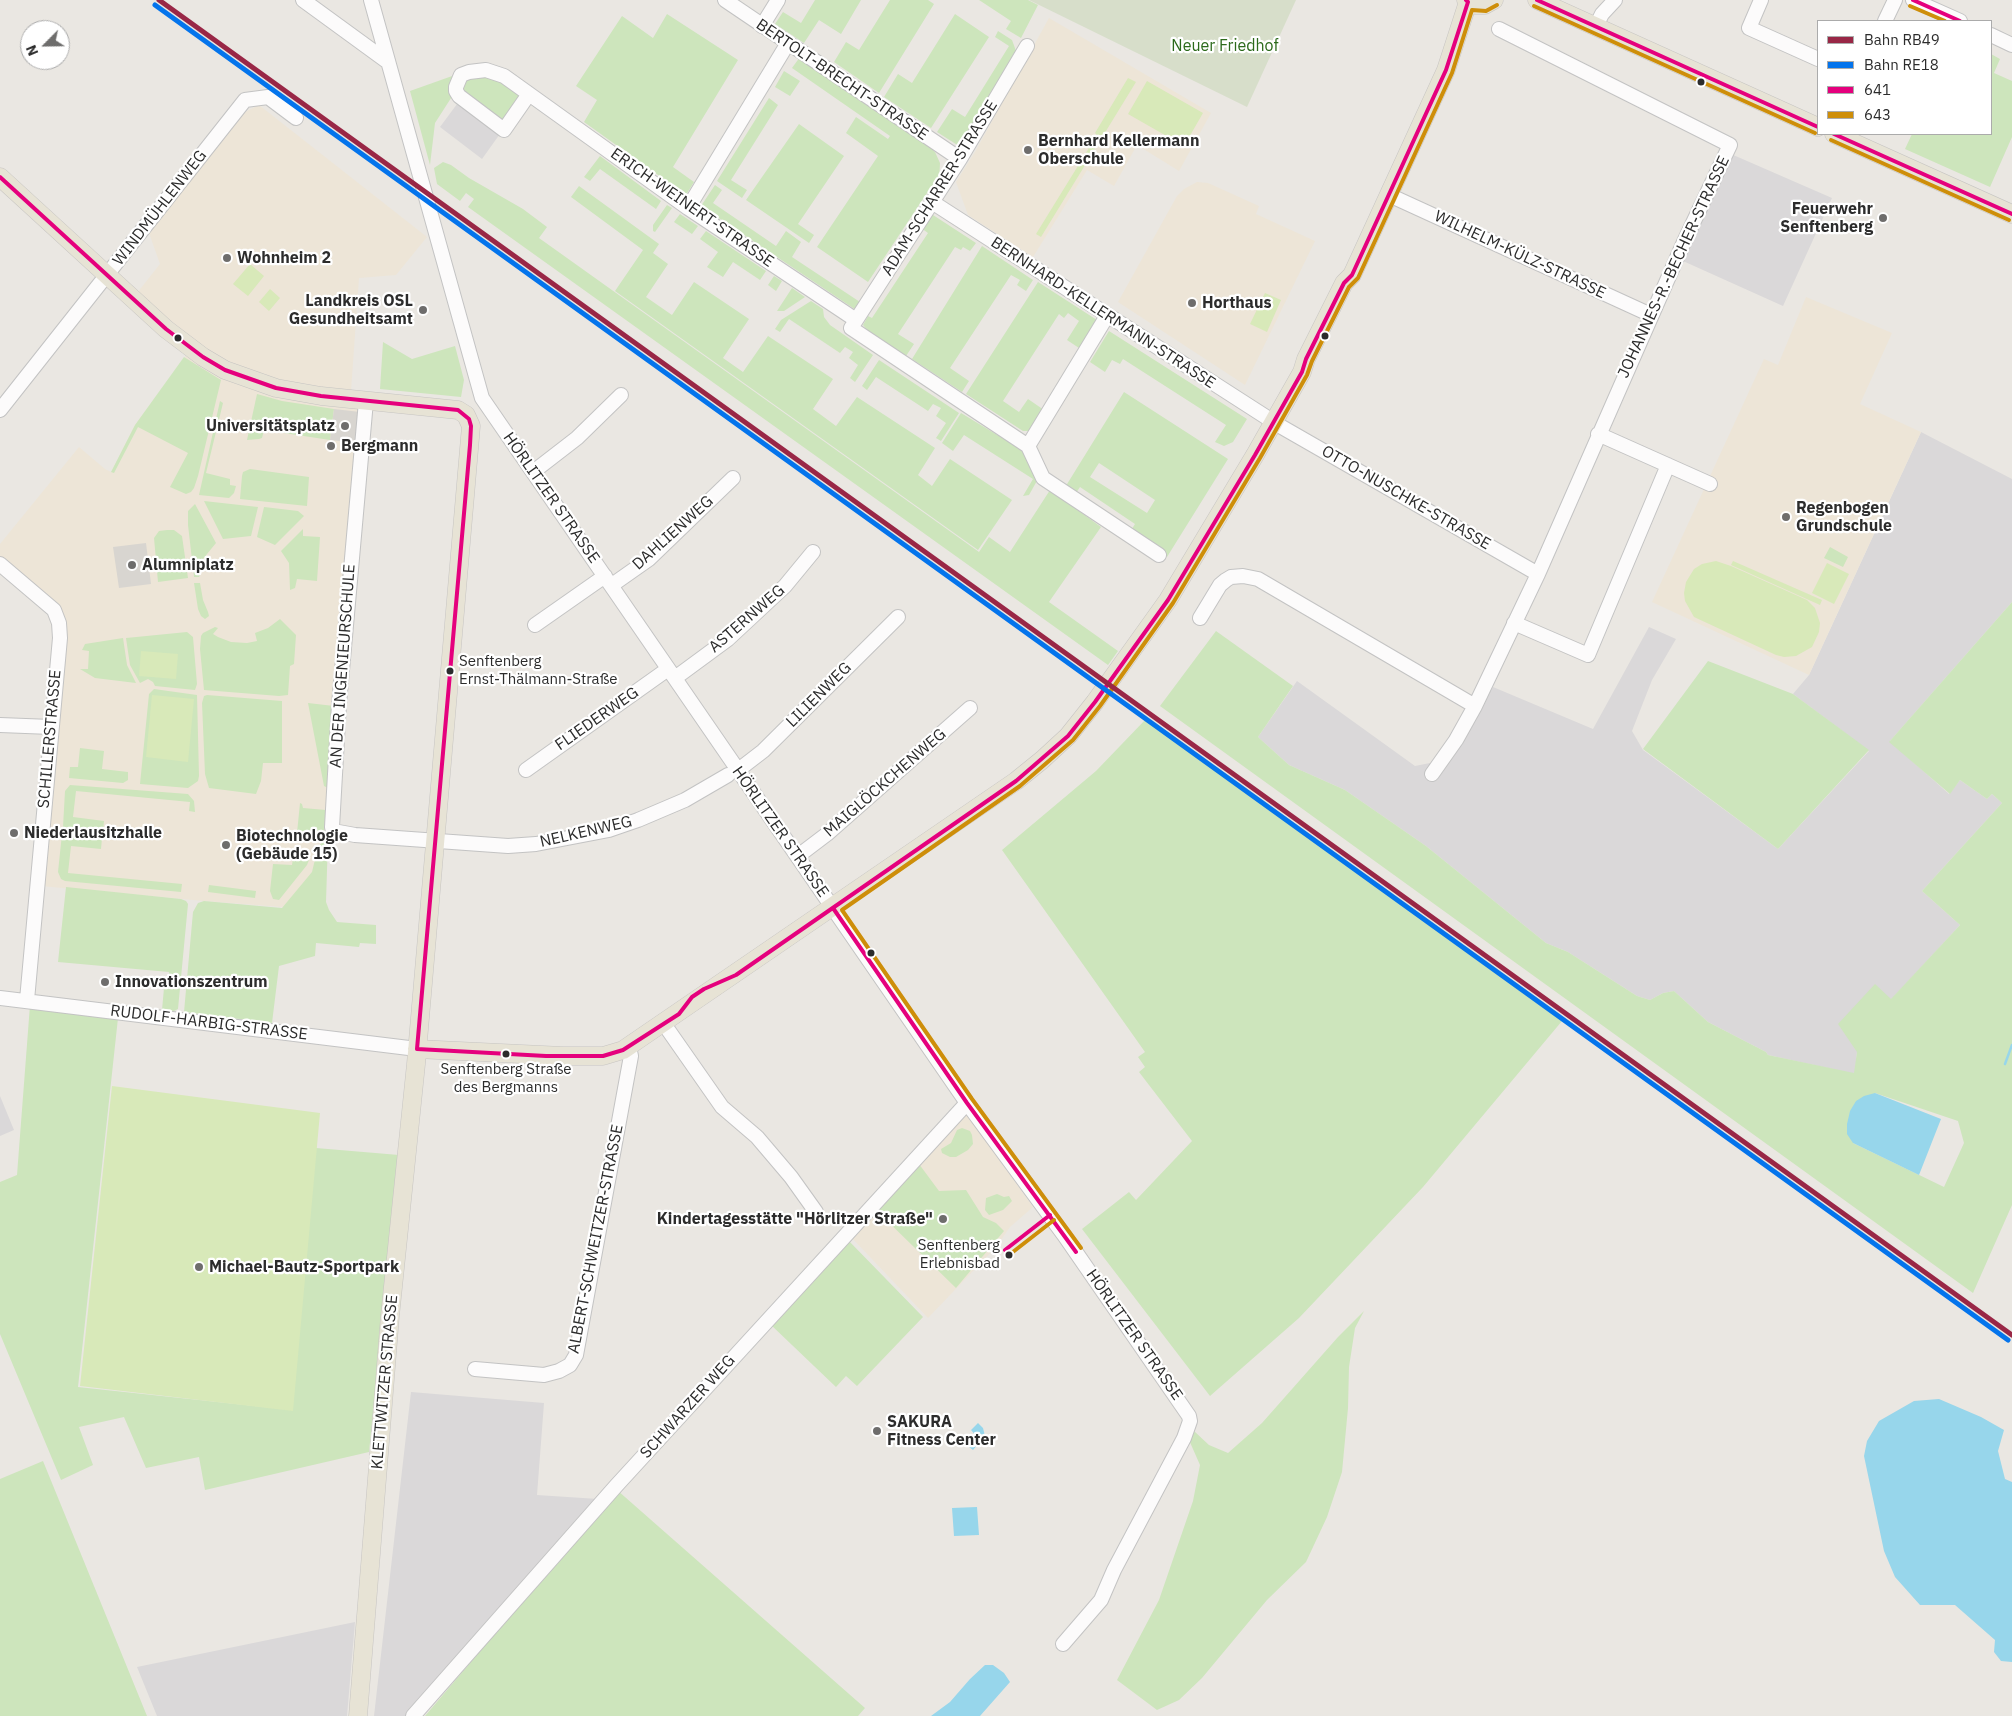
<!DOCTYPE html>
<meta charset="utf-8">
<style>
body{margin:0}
#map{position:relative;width:2012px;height:1716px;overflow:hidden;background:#eae7e2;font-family:"IBM Plex Sans",sans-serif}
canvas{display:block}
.legend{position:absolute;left:1817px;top:20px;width:175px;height:115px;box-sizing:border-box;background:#fff;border:1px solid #ababab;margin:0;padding:6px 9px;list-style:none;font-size:15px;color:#2c2c2c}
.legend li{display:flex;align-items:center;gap:10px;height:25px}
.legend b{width:25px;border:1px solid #ababab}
.north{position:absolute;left:20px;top:20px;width:50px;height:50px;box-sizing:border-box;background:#fff;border:1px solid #ababab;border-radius:50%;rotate:247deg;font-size:14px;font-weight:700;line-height:20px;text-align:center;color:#2c2c2c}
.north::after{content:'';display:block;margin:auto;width:18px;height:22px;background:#6e6d6c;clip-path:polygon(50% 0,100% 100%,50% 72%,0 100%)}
</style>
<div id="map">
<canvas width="2012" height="1716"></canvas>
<ul class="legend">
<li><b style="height:6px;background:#992746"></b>Bahn RB49</li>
<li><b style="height:6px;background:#0474ec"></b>Bahn RE18</li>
<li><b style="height:6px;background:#e5007d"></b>641</li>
<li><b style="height:6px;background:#ce8e09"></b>643</li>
</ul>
<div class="north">N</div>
</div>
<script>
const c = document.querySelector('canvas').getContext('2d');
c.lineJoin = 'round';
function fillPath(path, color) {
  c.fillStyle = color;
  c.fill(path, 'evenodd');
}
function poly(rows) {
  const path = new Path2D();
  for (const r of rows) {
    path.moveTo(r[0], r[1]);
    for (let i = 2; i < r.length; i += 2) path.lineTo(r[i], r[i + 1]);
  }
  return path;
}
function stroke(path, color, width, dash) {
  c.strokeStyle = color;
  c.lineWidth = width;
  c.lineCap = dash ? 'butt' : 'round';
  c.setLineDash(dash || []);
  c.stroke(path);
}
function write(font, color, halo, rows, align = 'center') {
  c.font = font + ' "IBM Plex Sans",sans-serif';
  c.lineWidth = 4.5;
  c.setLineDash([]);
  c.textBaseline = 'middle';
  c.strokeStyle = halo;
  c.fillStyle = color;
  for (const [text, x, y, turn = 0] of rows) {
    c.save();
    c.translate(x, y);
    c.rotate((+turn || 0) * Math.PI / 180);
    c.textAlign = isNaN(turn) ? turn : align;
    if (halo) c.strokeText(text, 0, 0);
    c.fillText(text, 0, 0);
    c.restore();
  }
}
const industrial = poly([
 [460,100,502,131,482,159,440,127],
 [1731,154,1832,198,1783,306,1683,261],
 [1921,432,2012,479,2012,602,1890,741,1949,794,1960,780,1987,799,1992,794,2002,803,1922,891,1960,925,1891,1000,1857,1052,1855,1074,1768,1055,1766,1052,1708,1022,1674,991,1663,993,1650,1000,1637,996,1568,952,1546,943,1426,846,1345,790,1289,765,1258,737,1297,681,1415,766,1430,763,1443,768,1465,739,1493,687,1593,729,1649,627,1676,639,1652,680,1632,731,1643,750,1778,849,1869,751,1793,694,1809,675],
 [0,1096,14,1130,0,1136],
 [411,1392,544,1403,537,1495,598,1499,408,1716,374,1716],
 [355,1622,347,1716,157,1716,137,1667]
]);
const education = poly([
 [1049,18,1211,113,1179,171,1137,145,1114,186,1087,170,1033,257,968,215,956,182,975,152],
 [259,105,427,237,396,275,359,278,351,391,364,393,325,839,328,839,322,910,204,901,41,886,62,640,49,601,0,557,0,544,79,447,105,469,111,472,135,425,196,342,137,293,160,264,149,233,243,113],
 [1197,182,1208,183,1259,206,1256,214,1315,241,1245,385,1118,302,1177,196,1184,189],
 [1806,297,1892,333,1860,404,1921,432,1809,675,1652,602,1764,359,1778,365],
 [966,1113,1033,1207,1010,1227,996,1247,928,1318,850,1236]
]);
const green = poly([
 [815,0,861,0,841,34,819,20,804,43,775,24,783,12,801,23],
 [890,0,928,0,934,4,879,93,834,62,846,42,859,50],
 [979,0,1028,0,1038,5,1021,38,1006,29,1011,21],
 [667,14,738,60,673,167,694,182,686,195,584,122,597,100,576,86,622,16,653,38],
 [955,14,989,37,931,128,884,97,898,74,912,83],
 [998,31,1012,40,1016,51,962,148,937,132,952,109,965,117,1009,46,995,37],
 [1991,54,2000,59,1994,73,2012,81,2012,137,1990,187,1905,149,1912,134,1991,134],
 [800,57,925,142,935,152,940,163,939,182,931,195,927,193,868,282,817,247,878,156,846,133,856,117,888,139,890,136,792,68],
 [784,71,800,81,790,96,775,87],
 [455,75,453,95,435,123,430,165,410,91],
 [495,75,524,96,503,125,460,93,463,79],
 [769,98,778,105,731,180,747,190,742,198,717,181],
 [799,124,844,156,798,224,814,235,809,243,746,200],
 [600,156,661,201,656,209,600,169,590,181,584,177],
 [443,162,451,165,469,178,523,209,547,227,539,238,979,552,989,537,1010,552,1050,490,1101,527,1049,602,1118,651,1108,665,468,207,474,199,466,193,460,201,437,184,434,168],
 [715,185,722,190,713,203,776,246,786,231,801,242,792,257,860,302,856,310,701,206],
 [579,186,659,244,653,253,668,264,646,297,672,315,694,282,749,319,723,358,743,372,768,336,833,379,813,409,836,426,857,397,935,448,918,475,932,486,950,459,1012,500,978,550,615,291,643,250,571,197],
 [667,205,672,208,655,232,653,231,653,225],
 [680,214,698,226,692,234,674,222],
 [933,215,976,243,970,251,963,247,961,250,955,247,898,334,914,344,906,356,868,331,863,325,868,316,872,318,928,233,921,228,930,216],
 [706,231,766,271,760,280,733,262,723,277,707,267,718,252,700,239],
 [982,246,1033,280,1026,291,1017,285,1020,280,1011,275,950,368,969,381,962,392,912,359],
 [774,276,782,281,776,291,768,285],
 [1038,282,1097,320,1079,348,1067,340,1079,321,1068,313,1064,318,1059,314,1003,401,1019,412,1028,399,1044,410,1029,431,1023,431,966,394],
 [792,288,805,297,784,311,777,311],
 [811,301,823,309,824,317,830,325,873,355,855,382,850,378,858,365,849,358,853,352,845,347,840,353,789,319,780,332,775,329,781,320],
 [1109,331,1247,419,1233,442,1224,446,1215,442,1226,425,1123,359,1120,364,1112,360,1105,372,1090,362],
 [383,342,412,359,455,346,464,380,461,397,380,389],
 [184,357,221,380,198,476,194,488,191,492,186,494,170,487,188,453,138,427,114,473,111,472,135,425],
 [879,360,959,413,941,441,936,438,946,423,936,416,941,408,933,404,928,411,876,377,867,390,862,386],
 [1124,392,1228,459,1167,557,1130,532,1135,524,1080,487,1074,496,1064,489],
 [1099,463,1155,500,1147,513,1090,477],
 [257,394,282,401,334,409,330,440,264,430,262,438,259,439,247,440],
 [220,401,223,403,206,473,230,479,230,485,236,486,234,493,229,498,199,495],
 [961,413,1027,453,1038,479,1029,495,1023,496,1033,479,964,435,953,451,942,443],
 [250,469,309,477,307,506,240,499,242,476,243,472],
 [204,501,258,507,251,536,223,539],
 [195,504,216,543,198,565,203,568,199,577,194,577,188,525,188,511],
 [264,507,298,511,304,516,275,545,257,537],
 [303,529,303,536,320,537,317,581,297,579,295,588,290,590,289,563,281,551],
 [167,530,174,530,182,536,188,578,158,582,154,538,159,531],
 [1830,547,1848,557,1843,567,1824,558],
 [194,583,200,583,203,600,208,612,209,616,205,619,201,616,198,609],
 [2012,602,2012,1205,1973,1293,1160,706,1216,631,1293,686,1258,737,1289,765,1345,790,1426,846,1546,943,1568,952,1637,996,1650,1000,1663,993,1674,991,1708,1022,1766,1052,1768,1055,1854,1073,1857,1052,1838,1024,1875,984,1891,999,1960,925,1922,891,2002,803,1992,794,1987,799,1960,780,1950,794,1889,742],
 [1875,1093,1958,1121,1964,1143,1944,1187,1853,1143],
 [280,619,296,635,294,664,290,666,288,695,279,696,204,690,200,649,201,636,203,633,215,627,218,628,213,634,218,637,231,642,247,643,257,641,255,633,268,628],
 [187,632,193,637,197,684,195,690,155,686,153,682,148,679,140,683,130,665,126,638],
 [123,638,127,665,136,683,95,678,80,669,88,669,89,651,82,650,85,644],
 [1708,661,1793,694,1869,750,1778,849,1643,749],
 [154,689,197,695,199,776,198,781,188,788,140,784,149,694],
 [207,695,282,701,282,763,263,763,261,781,256,794,209,788,205,774,202,703,204,696],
 [308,703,334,706,328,788,324,786],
 [1145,720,1562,1021,1423,1187,1299,1318,1210,1396,1082,1229,1129,1192,1136,1200,1192,1141,1139,1072,1145,1067,1138,1057,1145,1052,1002,850,1096,771],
 [80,748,104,751,102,769,128,772,128,780,123,783,69,778,70,767,78,767],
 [70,785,188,794,194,801,195,812,189,811,190,802,76,791,73,817,104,821,103,831,63,827,65,791],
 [300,803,302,804,303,808,326,810,325,820,324,832,311,840,296,843],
 [62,834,102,838,101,849,71,846,68,873,182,884,181,892,65,881,61,879,58,872],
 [325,839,328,839,326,902,329,910,337,922,376,925,376,944,360,943,359,947,316,943,315,956,279,966,272,1023,184,1012,193,912,198,903,204,901,282,908,312,872,318,847],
 [294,851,305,852,309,860,307,865,279,900,273,899,270,891,273,864,292,865],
 [209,885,256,891,255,898,208,892],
 [66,887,181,899,186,901,188,904,178,1009,174,1011,162,1010,164,988,168,988,169,972,58,962],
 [30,1005,118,1018,78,1387,292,1410,316,1148,399,1155,369,1452,205,1490,199,1457,146,1468,124,1417,79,1427,93,1465,61,1480,0,1334,0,1182,17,1175],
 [962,1128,970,1131,972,1135,973,1144,968,1150,956,1157,950,1157,942,1153,941,1149,951,1143,957,1130],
 [919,1164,939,1191,966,1190,983,1217,996,1223,1004,1231,956,1288,876,1210],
 [997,1194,1004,1197,1009,1196,1012,1201,1003,1210,989,1215,985,1210,986,1198],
 [848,1240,923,1317,857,1386,846,1376,836,1387,770,1324],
 [1364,1311,1355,1328,1349,1367,1348,1408,1342,1472,1327,1517,1306,1562,1267,1600,1202,1678,1179,1700,1157,1710,1117,1680,1159,1600,1193,1501,1200,1465,1189,1440,1191,1433,1194,1431,1209,1445,1228,1453,1262,1423,1338,1337],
 [43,1461,147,1716,0,1716,0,1479],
 [617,1490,865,1708,858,1716,425,1716]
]);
const cemetery = poly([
 [1029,0,1296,0,1247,107]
]);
const pitch = poly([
 [1128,78,1136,82,1041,237,1036,234,1097,135,1095,133],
 [1147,81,1203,113,1184,146,1128,114],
 [250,264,264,276,248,296,233,284],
 [270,289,280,298,269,311,259,302],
 [1265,293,1281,300,1267,332,1250,324],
 [1716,561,1731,566,1807,600,1815,608,1820,623,1819,632,1812,647,1796,656,1784,657,1776,655,1694,617,1685,601,1684,593,1686,582,1694,569,1702,564],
 [1733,561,1822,600,1820,605,1731,565],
 [1827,563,1849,574,1834,604,1812,593],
 [141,651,178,654,176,679,139,676],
 [152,695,194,699,188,762,146,757],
 [112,1086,320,1113,293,1411,80,1386]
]);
const plaza = poly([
 [334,409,360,412,357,443,330,440],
 [146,543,151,584,119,588,113,547]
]);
const water = poly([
 [1875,1093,1941,1119,1919,1175,1853,1143,1847,1134,1847,1124,1850,1111,1856,1101,1864,1096],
 [1939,1399,1981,1417,2004,1430,1998,1451,2005,1479,2012,1482,2012,1662,2001,1661,1994,1652,1995,1640,1955,1605,1920,1605,1895,1577,1884,1551,1864,1456,1867,1441,1879,1421,1914,1401],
 [978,1423,983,1428,985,1436,973,1450,968,1446,977,1437,971,1430],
 [977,1507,979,1535,954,1536,952,1508],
 [985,1665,993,1665,1004,1673,1010,1682,980,1716,931,1716,950,1702,970,1679]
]);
const stream = poly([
 [2005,1064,2012,1045]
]);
const minor = poly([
 [303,0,388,62],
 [371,0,482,398,967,1103,1064,1235,1189,1416,1190,1421,1184,1438,1114,1570,1101,1600,1063,1644],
 [725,0,960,159],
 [1761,0,1749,28,1818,59],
 [1913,0,1960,21],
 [1885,21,1895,0],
 [762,26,778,0],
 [1596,26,1602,14,1615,0],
 [1991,35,2012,45],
 [1027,46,960,159,851,328,1028,446],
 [529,94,504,130,459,96,456,91,456,87,461,75,469,72,486,70,504,76,688,208,856,320],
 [1389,195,1651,315],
 [932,202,1280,426,1538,574],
 [688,208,788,43],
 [366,401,339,704,332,827,333,831,355,835,508,846,536,844,609,830,638,820,685,800,728,775],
 [0,410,245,100,268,97,296,118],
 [1598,434,1710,484],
 [1028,446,1043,478,1159,555],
 [1028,446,1107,316],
 [533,472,577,438,621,395],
 [0,564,54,610,59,623,60,638,27,1000],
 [612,585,649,559,733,478],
 [1200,618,1220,585,1226,580,1231,577,1243,576,1258,579,1475,706,1538,574,1684,242,1730,145,1499,29],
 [1514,623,1588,655,1668,465],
 [535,625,605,576],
 [675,678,728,639,785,586,813,552],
 [0,725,51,727],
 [526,770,668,669],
 [737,771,763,751,898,617],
 [1432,774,1456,740,1475,706],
 [798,856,827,834,970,708],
 [0,998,417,1049],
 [664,1024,722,1107,757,1137,791,1177,816,1212],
 [475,1369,544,1375,559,1371,570,1365,576,1355,631,1056,629,1047],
 [413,1716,616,1486,967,1103]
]);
const major = poly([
 [1466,0,1476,5,1485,5,1494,0],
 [1537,0,1818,127],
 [1834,134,2012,214],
 [0,177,166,329,203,357,225,370,276,388,321,396,458,410,466,415,471,426,416,1064,390,1316,358,1716],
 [417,1049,563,1056,603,1056,623,1050,1016,781,1042,760,1068,736,1095,702,1168,600,1255,455,1302,372,1306,359,1344,283,1352,275,1446,70,1468,2]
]);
const bus1 = poly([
 [1537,0,1818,127],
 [1913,0,1960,21],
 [1834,134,2012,214],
 [0,177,166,329,203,357,225,370,276,388,321,396,458,410,469,419,471,426,470,445,417,1049,546,1056,603,1056,623,1050,679,1014,692,997,704,989,736,975,1016,781,1068,736,1095,702,1168,600,1255,455,1302,372,1306,359,1344,283,1352,275,1446,70,1468,2,1466,0],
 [833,908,967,1103,1076,1252],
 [1005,1250,1050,1215]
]);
const bus2 = poly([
 [1534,6,1815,133],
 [1910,6,1945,21],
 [1831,140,2009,220],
 [1081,1248,972,1099,842,910,1020,786,1073,740,1100,706,1173,603,1260,458,1307,375,1312,361,1349,287,1358,278,1452,73,1472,10,1486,11,1497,5],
 [1009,1255,1054,1220]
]);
const rail1 = poly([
 [159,0,2012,1335]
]);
const rail2 = poly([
 [155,5,2008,1340]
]);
const markers = [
 [1701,82,4.5,"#2c2c2c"],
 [1028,150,5,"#6e6d6c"],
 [1883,218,5,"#6e6d6c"],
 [227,258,5,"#6e6d6c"],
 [1192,303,5,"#6e6d6c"],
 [423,310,5,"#6e6d6c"],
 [1325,336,4.5,"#2c2c2c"],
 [178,338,4.5,"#2c2c2c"],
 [345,426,5,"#6e6d6c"],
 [331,446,5,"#6e6d6c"],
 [1786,517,5,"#6e6d6c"],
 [132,565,5,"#6e6d6c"],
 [450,671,4.5,"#2c2c2c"],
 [14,833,5,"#6e6d6c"],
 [226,845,5,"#6e6d6c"],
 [871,953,4.5,"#2c2c2c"],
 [105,982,5,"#6e6d6c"],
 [506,1054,4.5,"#2c2c2c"],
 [943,1219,5,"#6e6d6c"],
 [1009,1255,4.5,"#2c2c2c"],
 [199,1267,5,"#6e6d6c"],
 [877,1431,5,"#6e6d6c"]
];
const busNames = [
 ["Senftenberg",459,662],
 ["Ernst-Thälmann-Straße",459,680],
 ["Senftenberg Straße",506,1070,"center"],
 ["des Bergmanns",506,1088,"center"],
 ["Senftenberg",1000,1246,"right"],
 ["Erlebnisbad",1000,1264,"right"]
];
const parkNames = [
 ["Neuer Friedhof",1225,46]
];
const streetNames = [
 ["BERTOLT-BRECHT-STRASSE",842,80,34],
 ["ADAM-SCHARRER-STRASSE",940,188,-58],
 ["WINDMÜHLENWEG",160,208,-52],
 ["ERICH-WEINERT-STRASSE",692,208,35],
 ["WILHELM-KÜLZ-STRASSE",1520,255,25],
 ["JOHANNES-R.-BECHER-STRASSE",1674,267,-65],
 ["BERNHARD-KELLERMANN-STRASSE",1103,313,33],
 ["HÖRLITZER STRASSE",551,498,55],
 ["OTTO-NUSCHKE-STRASSE",1406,498,30],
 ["DAHLIENWEG",673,533,-42],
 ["ASTERNWEG",747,619,-41],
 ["AN DER INGENIEURSCHULE",343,666,-86],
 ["LILIENWEG",819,695,-45],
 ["FLIEDERWEG",597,719,-35],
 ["SCHILLERSTRASSE",50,739,-85],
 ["MAIGLÖCKCHENWEG",885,783,-41],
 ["NELKENWEG",586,832,-13],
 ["HÖRLITZER STRASSE",780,832,55],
 ["RUDOLF-HARBIG-STRASSE",209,1023,7],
 ["ALBERT-SCHWEITZER-STRASSE",596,1239,-79],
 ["HÖRLITZER STRASSE",1134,1335,55],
 ["KLETTWITZER STRASSE",385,1382,-85],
 ["SCHWARZER WEG",688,1407,-48]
];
const poiNames = [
 ["Bernhard Kellermann",1038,141],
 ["Oberschule",1038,159],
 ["Feuerwehr",1873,209,"right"],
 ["Senftenberg",1873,227,"right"],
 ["Wohnheim 2",237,258],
 ["Landkreis OSL",413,301,"right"],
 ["Gesundheitsamt",413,319,"right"],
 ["Horthaus",1202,303],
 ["Universitätsplatz",335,426,"right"],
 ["Bergmann",341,446],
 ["Regenbogen",1796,508],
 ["Grundschule",1796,526],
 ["Alumniplatz",142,565],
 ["Niederlausitzhalle",24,833],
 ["Biotechnologie",236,836],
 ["(Gebäude 15)",236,854],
 ["Innovationszentrum",115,982],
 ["Kindertagesstätte \"Hörlitzer Straße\"",933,1219,"right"],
 ["Michael-Bautz-Sportpark",209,1267],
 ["SAKURA",887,1422],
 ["Fitness Center",887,1440]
];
fillPath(industrial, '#dad8d9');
fillPath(education, '#ede5d7');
fillPath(green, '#cde5bc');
fillPath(cemetery, '#d7deca');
fillPath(pitch, '#d8e9b9');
fillPath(plaza, '#d8d5d0');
fillPath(water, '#97d6eb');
stroke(stream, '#97d6eb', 2.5);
stroke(minor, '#c3c3c3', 16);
stroke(major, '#c6c4c2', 19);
stroke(minor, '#fcfbfb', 14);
stroke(major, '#e7e3d5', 18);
stroke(bus1, '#e5007d', 4);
stroke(bus2, '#ce8e09', 4);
stroke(rail1, '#992746', 5);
stroke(rail2, '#0474ec', 5);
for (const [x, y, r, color] of markers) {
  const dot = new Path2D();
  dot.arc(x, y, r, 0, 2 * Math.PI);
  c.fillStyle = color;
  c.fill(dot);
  stroke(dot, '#fff', 2);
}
write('15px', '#2c2c2c', '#fff', busNames, 'left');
write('16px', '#2c6a1b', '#fff', parkNames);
write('16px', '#2c2c2c', '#fff', streetNames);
write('bold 16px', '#2c2c2c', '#fff', poiNames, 'left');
</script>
